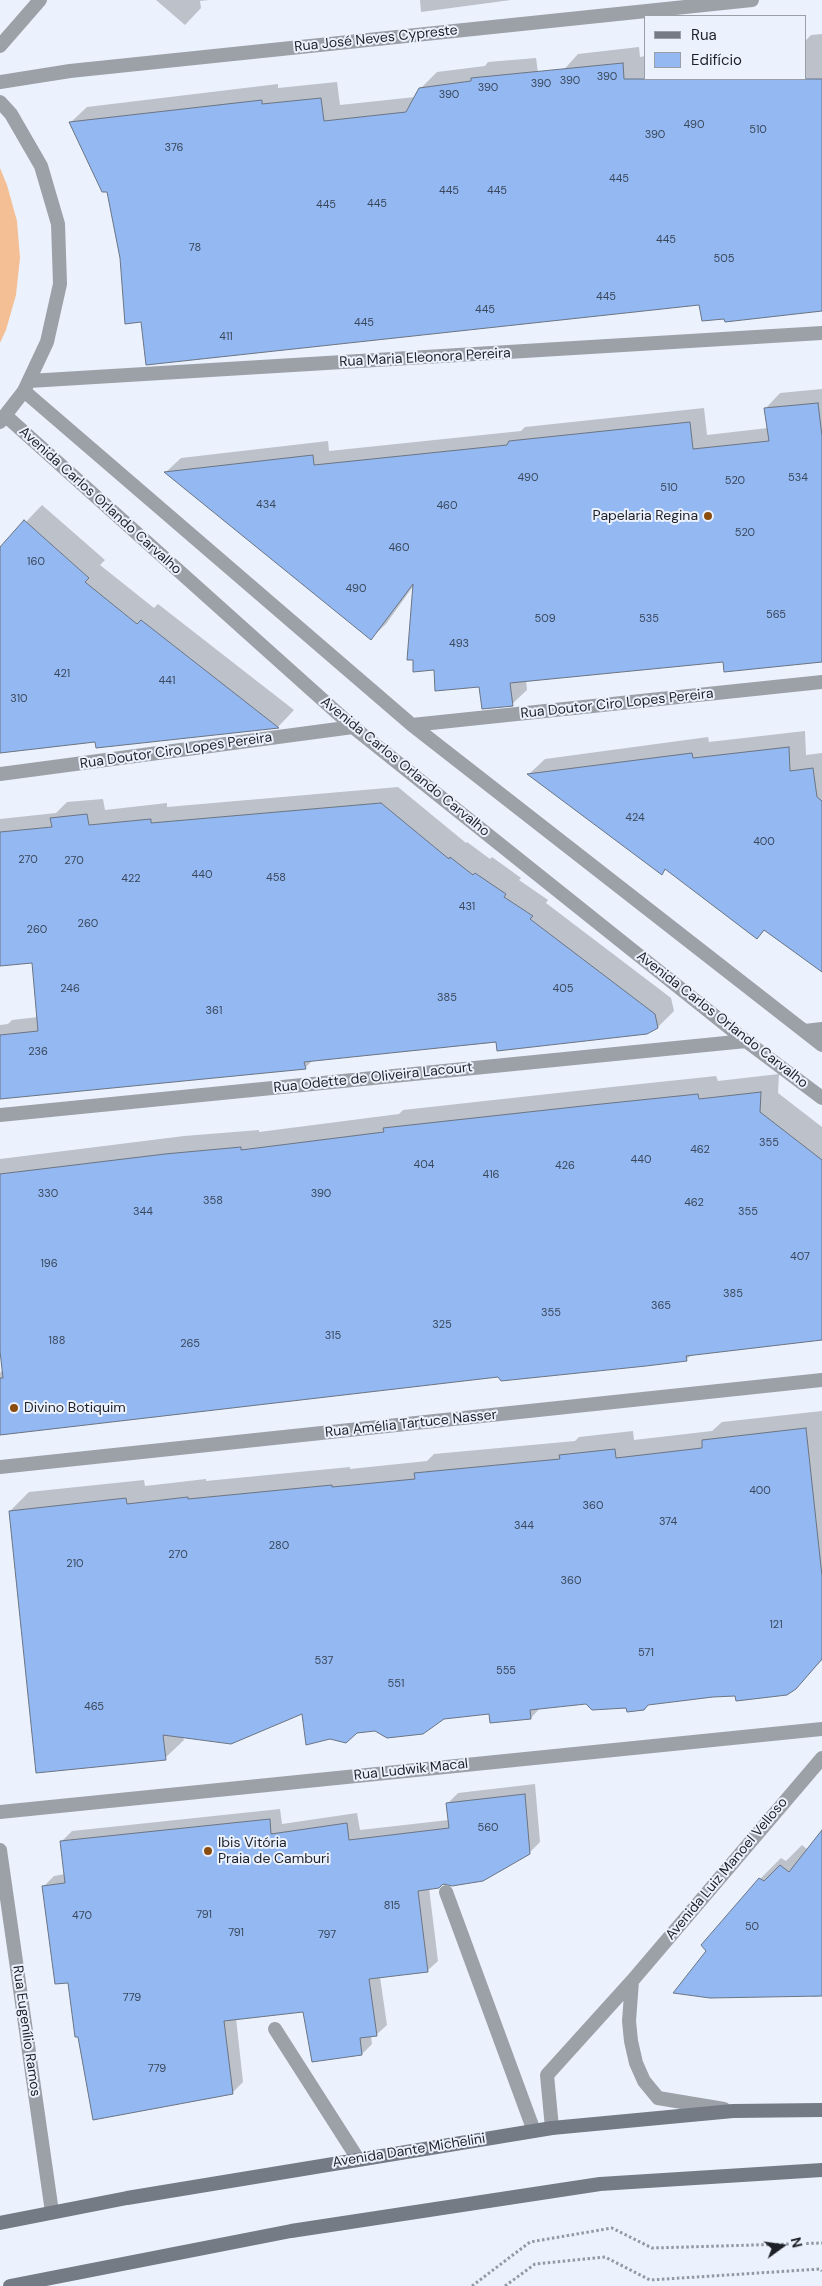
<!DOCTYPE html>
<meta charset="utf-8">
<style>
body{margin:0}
#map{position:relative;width:822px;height:2286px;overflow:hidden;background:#ebf2fd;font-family:"DM Sans",sans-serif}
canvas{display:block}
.legend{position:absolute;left:644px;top:15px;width:162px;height:65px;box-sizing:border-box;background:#ebf2fd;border:1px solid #999ea7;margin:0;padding:6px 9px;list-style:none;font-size:15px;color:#1d2127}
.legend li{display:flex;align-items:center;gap:10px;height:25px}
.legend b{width:25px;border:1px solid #999ea7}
.north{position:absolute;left:757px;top:2221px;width:50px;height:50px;-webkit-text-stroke:4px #ebf2fd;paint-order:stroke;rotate:76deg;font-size:14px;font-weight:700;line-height:20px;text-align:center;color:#1d2127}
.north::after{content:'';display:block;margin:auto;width:18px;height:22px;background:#1d2127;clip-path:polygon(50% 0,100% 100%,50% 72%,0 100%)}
</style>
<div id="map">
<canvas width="822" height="2286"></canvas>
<ul class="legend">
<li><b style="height:6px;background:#747b85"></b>Rua</li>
<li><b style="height:14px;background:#93b8f2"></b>Edifício</li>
</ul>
<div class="north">N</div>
</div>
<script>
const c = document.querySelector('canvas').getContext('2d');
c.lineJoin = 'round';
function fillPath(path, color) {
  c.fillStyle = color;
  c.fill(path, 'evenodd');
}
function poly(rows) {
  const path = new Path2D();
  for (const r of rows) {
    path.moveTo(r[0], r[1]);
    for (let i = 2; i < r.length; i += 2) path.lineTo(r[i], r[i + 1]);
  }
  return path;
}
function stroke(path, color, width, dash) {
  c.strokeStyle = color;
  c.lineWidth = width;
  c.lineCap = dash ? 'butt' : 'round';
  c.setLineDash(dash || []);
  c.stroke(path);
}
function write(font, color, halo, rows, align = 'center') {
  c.font = font + ' "DM Sans",sans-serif';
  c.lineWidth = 4;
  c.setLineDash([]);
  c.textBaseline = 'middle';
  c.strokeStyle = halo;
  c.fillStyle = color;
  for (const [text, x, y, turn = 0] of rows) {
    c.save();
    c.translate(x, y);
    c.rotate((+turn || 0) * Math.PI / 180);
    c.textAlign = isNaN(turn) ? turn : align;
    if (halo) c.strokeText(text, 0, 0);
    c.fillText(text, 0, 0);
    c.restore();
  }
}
const green = poly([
 [0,168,7,185,17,221,20,258,16,295,6,330,0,343]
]);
const shadow = poly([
 [156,0,209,0,200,1,201,8,185,25],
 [420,0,511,0,421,12],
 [822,34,822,311,700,304,142,321,108,190,70,123,87,107,278,84,278,88,337,82,340,105,415,97,420,89,437,72,485,66,488,62,536,58,541,95,578,54,639,47,640,57,646,56,646,79,806,79,806,40,811,35],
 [822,389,822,660,724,661,526,680,527,690,512,704,480,686,435,669,414,585,386,624,371,638,166,472,181,458,328,441,329,451,521,431,525,427,704,408,707,435,768,428,766,408,780,393],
 [42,505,105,560,100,565,154,608,158,604,294,710,278,727,97,747,96,741,0,752,0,549],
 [805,731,806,755,822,753,822,961,766,929,757,938,666,869,661,874,529,774,545,759,708,737,709,742],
 [398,787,466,843,467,842,490,859,492,857,521,878,519,880,548,900,546,903,671,998,674,1011,658,1027,313,1060,305,1068,0,1098,0,1025,8,1024,12,1020,38,1017,33,962,0,965,0,819,56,813,67,802,103,799,105,810,167,803,167,807],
 [779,1074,778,1093,822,1127,822,1339,692,1354,686,1360,499,1376,0,1429,0,1373,3,1369,0,1341,0,1159,184,1136,259,1130,259,1132,399,1114,403,1110,612,1087,716,1076,718,1081],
 [822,1411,822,1660,795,1688,627,1706,587,1702,541,1707,531,1718,491,1712,443,1718,303,1713,183,1737,184,1740,165,1758,10,1511,29,1492,144,1480,145,1486,206,1479,206,1481,350,1467,350,1469,427,1461,434,1454,575,1441,579,1437,633,1431,634,1440,712,1431,722,1422],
 [535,1784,540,1842,529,1853,429,1888,438,1961,427,1971,380,1977,387,2025,376,2035,371,2036,372,2044,362,2054,304,2011,236,2018,243,2082,233,2092,69,1982,44,1886,54,1876,65,1874,61,1842,72,1831,280,1809,282,1824,357,1813,360,1830,449,1820,448,1803,458,1793],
 [822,1833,822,1996,813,1997,760,1879,781,1858,786,1861,802,1845,808,1850]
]);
const building = poly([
 [623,63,624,79,822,79,822,311,725,322,724,319,702,321,699,305,146,365,141,322,125,324,120,258,107,192,102,192,69,122,262,100,262,104,321,98,324,121,406,112,419,88,471,81,471,78,623,63],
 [818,403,822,436,822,662,724,672,723,662,510,683,513,706,482,709,479,687,435,691,434,670,413,672,413,660,407,660,413,584,371,640,164,472,313,455,314,465,507,445,509,441,690,422,693,449,769,441,764,408,818,403],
 [24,520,89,578,85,582,137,624,141,620,279,728,96,748,95,742,0,753,0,547,24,520],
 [789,747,790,771,813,768,817,797,822,801,822,972,764,930,757,939,665,869,662,875,527,774,692,753,693,758,789,747],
 [381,803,449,859,450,857,473,875,475,873,506,894,504,897,533,916,530,919,655,1014,658,1028,647,1034,497,1051,496,1042,304,1062,306,1069,0,1099,0,1035,38,1031,32,963,0,966,0,832,52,827,50,818,87,814,89,825,151,819,151,823,381,803],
 [761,1092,760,1112,822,1160,822,1340,686,1356,687,1361,646,1366,501,1381,498,1377,0,1435,0,1378,3,1378,0,1351,0,1174,165,1154,241,1147,241,1150,384,1132,383,1128,592,1105,698,1094,699,1099,761,1092],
 [806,1428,822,1576,822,1659,796,1689,787,1695,736,1701,735,1696,713,1697,648,1705,644,1710,627,1712,626,1708,592,1710,586,1704,530,1710,531,1719,490,1723,489,1714,444,1719,423,1734,387,1738,375,1731,357,1733,346,1743,330,1739,306,1745,302,1714,231,1744,163,1735,166,1760,36,1773,9,1511,126,1498,127,1504,188,1497,188,1499,332,1485,332,1487,415,1479,414,1473,560,1459,559,1455,615,1449,616,1458,702,1448,702,1440,806,1428],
 [525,1794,530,1854,483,1881,452,1886,443,1884,439,1888,418,1891,428,1972,369,1979,377,2036,360,2038,362,2055,312,2062,303,2012,224,2021,233,2094,93,2120,78,2037,75,2037,68,1983,55,1984,42,1886,65,1883,60,1841,270,1819,271,1834,347,1823,349,1840,449,1828,446,1803,525,1794],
 [822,1830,822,1996,710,1998,673,1993,706,1951,701,1945,759,1878,764,1881,780,1865,789,1872,822,1830]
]);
const path = poly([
 [472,2286,530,2242,612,2228,652,2248,822,2243],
 [505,2286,535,2264,605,2257,650,2280,820,2269,822,2271]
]);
const service = poly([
 [446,1892,534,2131],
 [275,2029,358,2159]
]);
const minor = poly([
 [0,82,70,71,752,0],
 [29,381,822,333],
 [24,391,412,725,822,1045],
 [6,416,353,727,746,1041,822,1098],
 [412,725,822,682],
 [0,774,353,727],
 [805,1031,822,1029],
 [0,1115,746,1041],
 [0,1467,822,1380],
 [0,1812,822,1729],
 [0,1850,52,2212],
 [632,1981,629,2021,631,2041,636,2063,644,2081,658,2098,724,2109],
 [552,2128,547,2075,632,1981,822,1758]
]);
const tertiary = poly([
 [0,46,40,0],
 [0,102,11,114,41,166,58,224,60,284,47,342,24,391,0,422]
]);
const secondary = poly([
 [0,2223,127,2198,552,2128,733,2111,822,2110],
 [10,2286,291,2231,600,2184,822,2170]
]);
const markers = [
 [708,516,5,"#8a4d0f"],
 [14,1408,5,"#8a4d0f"],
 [208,1851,5,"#8a4d0f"]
];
const numberNames = [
 ["390",607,77],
 ["390",570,81],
 ["390",541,84],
 ["390",488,88],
 ["390",449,95],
 ["490",694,125],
 ["510",758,130],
 ["390",655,135],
 ["376",174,148],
 ["445",619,179],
 ["445",449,191],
 ["445",497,191],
 ["445",377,204],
 ["445",326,205],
 ["445",666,240],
 ["78",195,248],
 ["505",724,259],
 ["445",606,297],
 ["445",485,310],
 ["445",364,323],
 ["411",226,337],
 ["490",528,478],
 ["534",798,478],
 ["520",735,481],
 ["510",669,488],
 ["434",266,505],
 ["460",447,506],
 ["520",745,533],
 ["460",399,548],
 ["160",36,562],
 ["490",356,589],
 ["565",776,615],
 ["509",545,619],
 ["535",649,619],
 ["493",459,644],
 ["421",62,674],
 ["441",167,681],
 ["310",19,699],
 ["424",635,818],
 ["400",764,842],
 ["270",28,860],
 ["270",74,861],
 ["440",202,875],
 ["458",276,878],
 ["422",131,879],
 ["431",467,907],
 ["260",88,924],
 ["260",37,930],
 ["246",70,989],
 ["405",563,989],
 ["385",447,998],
 ["361",214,1011],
 ["236",38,1052],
 ["355",769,1143],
 ["462",700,1150],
 ["440",641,1160],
 ["404",424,1165],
 ["426",565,1166],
 ["416",491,1175],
 ["330",48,1194],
 ["390",321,1194],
 ["358",213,1201],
 ["462",694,1203],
 ["344",143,1212],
 ["355",748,1212],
 ["407",800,1257],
 ["196",49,1264],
 ["385",733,1294],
 ["365",661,1306],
 ["355",551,1313],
 ["325",442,1325],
 ["315",333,1336],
 ["188",57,1341],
 ["265",190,1344],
 ["400",760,1491],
 ["360",593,1506],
 ["374",668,1522],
 ["344",524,1526],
 ["280",279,1546],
 ["270",178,1555],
 ["210",75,1564],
 ["360",571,1581],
 ["121",776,1625],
 ["571",646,1653],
 ["537",324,1661],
 ["555",506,1671],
 ["551",396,1684],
 ["465",94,1707],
 ["560",488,1828],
 ["815",392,1906],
 ["791",204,1915],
 ["470",82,1916],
 ["50",752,1927],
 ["791",236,1933],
 ["797",327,1935],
 ["779",132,1998],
 ["779",157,2069]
];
const streetNames = [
 ["Rua José Neves Cypreste",376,39,-6],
 ["Rua Maria Eleonora Pereira",425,358,-3],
 ["Avenida Carlos Orlando Carvalho",100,501,42],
 ["Rua Doutor Ciro Lopes Pereira",617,704,-6],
 ["Rua Doutor Ciro Lopes Pereira",176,751,-8],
 ["Avenida Carlos Orlando Carvalho",405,767,39],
 ["Avenida Carlos Orlando Carvalho",722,1020,38],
 ["Rua Odette de Oliveira Lacourt",373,1078,-6],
 ["Rua Amélia Tartuce Nasser",411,1424,-6],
 ["Rua Ludwik Macal",411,1770,-6],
 ["Avenida Luiz Manoel Velloso",727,1869,-50],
 ["Rua Eugenílio Ramos",26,2031,82],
 ["Avenida Dante Michelini",409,2151,-9]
];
const poiNames = [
 ["Papelaria Regina",698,516,"right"],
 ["Divino Botiquim",24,1408],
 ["Ibis Vitória",218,1843],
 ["Praia de Camburi",218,1859]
];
fillPath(green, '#f5bf96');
fillPath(shadow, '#0003');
fillPath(building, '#93b8f2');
stroke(building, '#6a7483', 1);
stroke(path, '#9399a2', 3, [2.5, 2.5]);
stroke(service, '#9ca1a8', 14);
stroke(minor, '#9ca1a8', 14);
stroke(tertiary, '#9ca1a8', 14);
stroke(secondary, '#747b85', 14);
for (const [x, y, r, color] of markers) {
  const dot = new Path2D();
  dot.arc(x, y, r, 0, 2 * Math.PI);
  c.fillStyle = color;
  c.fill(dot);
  stroke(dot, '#ebf2fd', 2);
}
write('11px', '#3a475a', null, numberNames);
write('14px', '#1d2127', '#ebf2fd', streetNames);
write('14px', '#1d2127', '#ebf2fd', poiNames, 'left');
</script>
